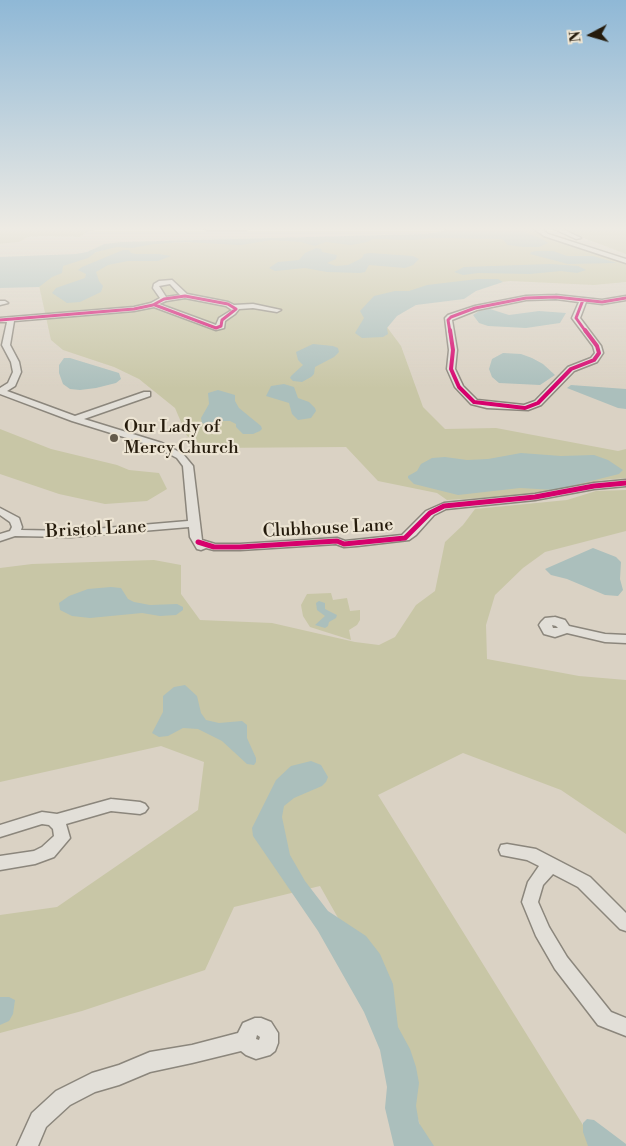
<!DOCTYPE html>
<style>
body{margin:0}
#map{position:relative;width:626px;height:1146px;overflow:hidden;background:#dad2c4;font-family:"Libre Bodoni",serif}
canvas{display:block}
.north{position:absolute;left:566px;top:10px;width:50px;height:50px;-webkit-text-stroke:4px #ece4d3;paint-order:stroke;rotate:264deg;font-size:14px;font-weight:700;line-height:20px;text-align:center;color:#251b0c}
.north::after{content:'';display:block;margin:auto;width:18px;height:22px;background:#251b0c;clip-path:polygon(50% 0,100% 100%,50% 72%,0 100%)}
</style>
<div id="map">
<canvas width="626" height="1146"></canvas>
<div class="north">N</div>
</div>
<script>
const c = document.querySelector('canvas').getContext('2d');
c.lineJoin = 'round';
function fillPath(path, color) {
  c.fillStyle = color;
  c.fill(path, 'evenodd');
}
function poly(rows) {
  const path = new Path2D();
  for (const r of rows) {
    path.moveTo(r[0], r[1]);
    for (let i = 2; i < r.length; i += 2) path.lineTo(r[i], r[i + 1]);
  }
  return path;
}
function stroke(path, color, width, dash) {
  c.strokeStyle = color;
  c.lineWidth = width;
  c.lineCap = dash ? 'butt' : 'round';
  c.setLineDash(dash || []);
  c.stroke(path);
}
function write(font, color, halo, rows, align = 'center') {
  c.font = font + ' "Libre Bodoni",serif';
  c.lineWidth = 4.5;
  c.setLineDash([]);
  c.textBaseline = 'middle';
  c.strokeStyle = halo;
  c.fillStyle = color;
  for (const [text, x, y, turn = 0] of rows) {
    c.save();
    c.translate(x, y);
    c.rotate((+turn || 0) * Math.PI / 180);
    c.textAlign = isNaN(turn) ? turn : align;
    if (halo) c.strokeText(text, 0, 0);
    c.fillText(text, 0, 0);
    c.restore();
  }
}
const green = poly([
 [0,228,97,228,98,229,86,233,80,237,44,236,28,237,19,242,0,244],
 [464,228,530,228,548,238,595,252,626,264,626,282,594,285,510,281,422,291,384,323,401,346,423,407,445,429,496,428,618,451,626,449,626,478,602,480,565,489,528,495,447,500,437,493,378,481,346,447,207,448,187,436,175,408,139,379,114,367,63,350,51,340,38,281,48,271,111,246,127,244,458,234],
 [562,228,626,228,626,254,586,239],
 [0,429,51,449,117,465,129,470,159,473,167,489,147,501,105,504,59,494,0,474],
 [626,490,626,531,545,552,523,568,495,595,486,625,487,659,579,676,626,680,626,834,561,790,463,753,378,795,596,1146,426,1146,381,994,320,886,234,907,205,970,82,1011,0,1033,0,915,57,907,198,810,204,762,161,746,0,782,0,568,32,564,154,560,181,565,181,594,200,620,272,623,355,642,379,645,395,637,416,605,435,591,445,542,463,525,475,509,567,500,596,491],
 [331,593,333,600,347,598,350,611,360,610,360,620,357,625,349,630,351,640,310,627,303,616,301,605,307,594]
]);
const water = poly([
 [449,228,515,228,542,239,548,243,539,247,523,247,508,245,502,239,432,238,414,240,373,239,367,242,351,245,326,242,315,246,301,242,271,240,241,245,185,242,154,244,132,248,117,247,96,252,88,258,63,266,62,273,52,277,39,287,0,288,0,257,76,254,87,252,104,244,121,242,420,234,439,232],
 [316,248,321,249,322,252,337,255,336,259,327,263,336,266,348,265,362,258,364,254,370,253,413,256,419,259,413,265,405,268,369,265,365,272,360,273,327,272,305,268,275,271,269,268,278,262,299,260,305,253],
 [123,250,129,250,131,253,136,254,159,254,171,256,158,261,128,261,108,265,96,272,99,281,103,286,101,292,80,302,67,303,52,293,56,288,85,278,86,274,78,270,82,267],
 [537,251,553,251,567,256,593,256,617,263,568,264,530,254,531,252],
 [550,264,578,266,586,270,577,273,561,271,530,274,479,273,463,275,454,272,464,267],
 [478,279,498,279,503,282,476,291,464,299,416,305,397,316,387,328,388,334,383,337,362,338,355,333,364,318,360,311,374,296,395,291,409,291,427,285],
 [490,309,509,315,539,311,566,313,560,323,526,328,488,326,479,323,473,315,479,311],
 [313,344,333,346,338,348,339,352,334,357,315,367,314,374,311,377,302,382,293,381,290,378,291,376,303,365,298,360,296,352],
 [503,353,521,354,532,358,543,364,555,375,540,385,499,383,492,377,489,369,492,359],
 [64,358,70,358,119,373,121,379,116,383,96,388,80,390,70,389,63,384,59,373,59,365],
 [284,384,294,387,298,398,309,402,315,408,316,411,311,418,298,420,292,414,289,403,266,396,271,386],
 [571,385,626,389,626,409,618,408,567,388],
 [218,390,235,395,235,401,239,408,261,426,262,429,260,431,253,434,243,434,236,427,236,424,230,421,219,421,207,425,202,423,201,418,209,404,208,393],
 [521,453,561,456,594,455,608,460,623,470,619,474,555,490,520,488,458,495,414,484,408,478,408,476,417,471,421,464,432,458,445,457,467,460,488,459],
 [593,548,616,557,621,562,620,579,623,590,618,596,605,595,567,579,551,575,545,569],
 [111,587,121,588,128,599,134,602,150,605,177,604,183,607,183,610,176,615,160,616,142,613,90,618,72,616,60,610,59,603,69,596,88,589],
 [319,601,325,603,325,609,337,615,336,618,329,622,328,626,325,628,315,625,325,616,317,610,316,603],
 [185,685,197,696,201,713,206,720,219,723,242,721,247,725,247,738,256,758,256,762,254,765,247,764,222,741,198,729,183,728,168,736,159,737,152,733,163,712,163,696,174,687],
 [311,761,321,765,328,777,326,782,322,786,294,798,284,806,282,817,290,855,305,881,328,911,366,936,380,954,393,984,398,1027,410,1049,416,1067,419,1083,416,1106,419,1123,434,1146,394,1146,385,1108,387,1087,380,1050,364,1012,318,931,253,836,252,828,276,780,291,766],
 [0,997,9,997,15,1000,13,1014,9,1021,0,1025],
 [587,1119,594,1120,626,1144,626,1146,588,1146,583,1132,583,1123]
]);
const minor = poly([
 [204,228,249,228,246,230,207,230,204,228],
 [533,228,540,228,548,234,626,259,626,263,544,236,533,228],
 [552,228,560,228,581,238,576,239,552,228],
 [172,280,187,294,228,302,234,305,253,304,281,310,277,312,253,308,239,309,235,314,225,321,224,328,216,330,154,307,134,311,14,321,10,345,19,362,21,372,15,386,7,391,75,416,144,392,150,392,150,396,84,419,162,443,183,454,193,466,202,540,215,544,240,544,337,538,345,541,402,535,426,511,444,503,535,494,594,483,626,480,626,486,594,489,535,500,446,509,434,515,416,535,409,540,357,546,344,547,336,544,240,550,214,550,206,548,201,550,197,549,190,537,189,527,71,537,15,536,0,541,0,534,10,531,12,527,10,522,0,515,0,508,19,518,22,527,21,530,71,531,188,521,183,466,177,458,156,447,72,421,0,394,0,388,8,383,13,372,11,362,2,345,7,322,0,322,0,318,134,307,151,303,160,298,153,288,154,284,159,281,172,280],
 [170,284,180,295,166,297,159,286,170,284],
 [185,298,226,306,232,310,219,318,216,325,159,304,166,301,185,298],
 [556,295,602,300,626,296,626,300,602,304,586,302,580,318,601,346,603,353,597,362,574,371,541,405,528,410,487,408,471,404,455,387,447,369,449,350,445,318,448,315,475,306,526,296,556,295],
 [556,299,579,302,572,318,593,346,595,353,591,358,568,367,535,401,524,405,477,400,463,386,455,369,457,350,452,320,477,310,526,300,556,299],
 [0,301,5,301,8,303,0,305,0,301],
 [555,617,565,620,569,626,605,634,626,635,626,643,605,642,567,633,555,637,544,634,539,625,541,622,545,618,555,617],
 [552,625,556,626,558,628,553,628,552,625],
 [111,799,140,802,145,804,148,808,145,812,140,814,111,811,66,824,70,838,54,857,35,864,0,870,0,856,34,851,42,847,54,836,53,829,49,825,42,824,0,837,0,825,42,812,57,814,111,799],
 [507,844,536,849,590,877,626,913,626,931,620,929,578,887,553,874,543,885,538,902,549,927,567,957,611,1012,626,1018,626,1036,598,1025,555,969,536,936,522,902,528,882,539,866,527,860,501,855,499,850,501,845,507,844],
 [255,1018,261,1018,271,1022,278,1033,278,1043,275,1051,270,1055,256,1059,246,1055,241,1051,192,1063,150,1072,119,1085,95,1092,70,1105,46,1127,38,1146,17,1146,32,1113,56,1091,92,1073,119,1065,150,1052,192,1045,238,1033,243,1023,255,1018],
 [257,1035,260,1037,259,1040,256,1039,257,1035]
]);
const cyclewayFar2 = poly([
 [583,300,576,318,586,332],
 [0,320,134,309,153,305,164,299,185,296,228,304,236,309,222,320,221,326,216,328,155,305],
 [450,332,448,320,451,317,475,308,526,298,556,297,602,302,626,298]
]);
const cyclewayFar1 = poly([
 [450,330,453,350,451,369,459,387,474,402,525,408,538,403,571,369,594,360,599,353,597,346,585,330]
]);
const cycleway = poly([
 [198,542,214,547,240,547,337,541,344,544,405,538,430,513,444,506,535,497,594,486,626,483]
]);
const markers = [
 [114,438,5,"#645b4c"]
];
const poiNames = [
 ["Our Lady of",124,428],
 ["Mercy Church",124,449]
];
const streetNames = [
 ["Clubhouse Lane",328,529,-3],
 ["Bristol Lane",96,530,-3]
];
fillPath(green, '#c8c6a6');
fillPath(water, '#abbfbc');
stroke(minor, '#8b867c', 3);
fillPath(minor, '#e2dfd8');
stroke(cyclewayFar2, '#d6006c', 3);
stroke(cyclewayFar1, '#d6006c', 4);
stroke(cycleway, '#d6006c', 5);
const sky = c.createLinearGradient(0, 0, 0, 388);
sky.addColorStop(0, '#8fb8d6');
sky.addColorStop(0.59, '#eeebe4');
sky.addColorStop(1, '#eeebe400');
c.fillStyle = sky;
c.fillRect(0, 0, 626, 388);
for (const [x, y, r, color] of markers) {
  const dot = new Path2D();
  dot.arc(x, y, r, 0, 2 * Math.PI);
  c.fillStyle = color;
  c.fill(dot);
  stroke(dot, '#ece4d3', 2);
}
write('18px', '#251b0c', '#ece4d3', poiNames, 'left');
write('18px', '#251b0c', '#ece4d3', streetNames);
</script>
